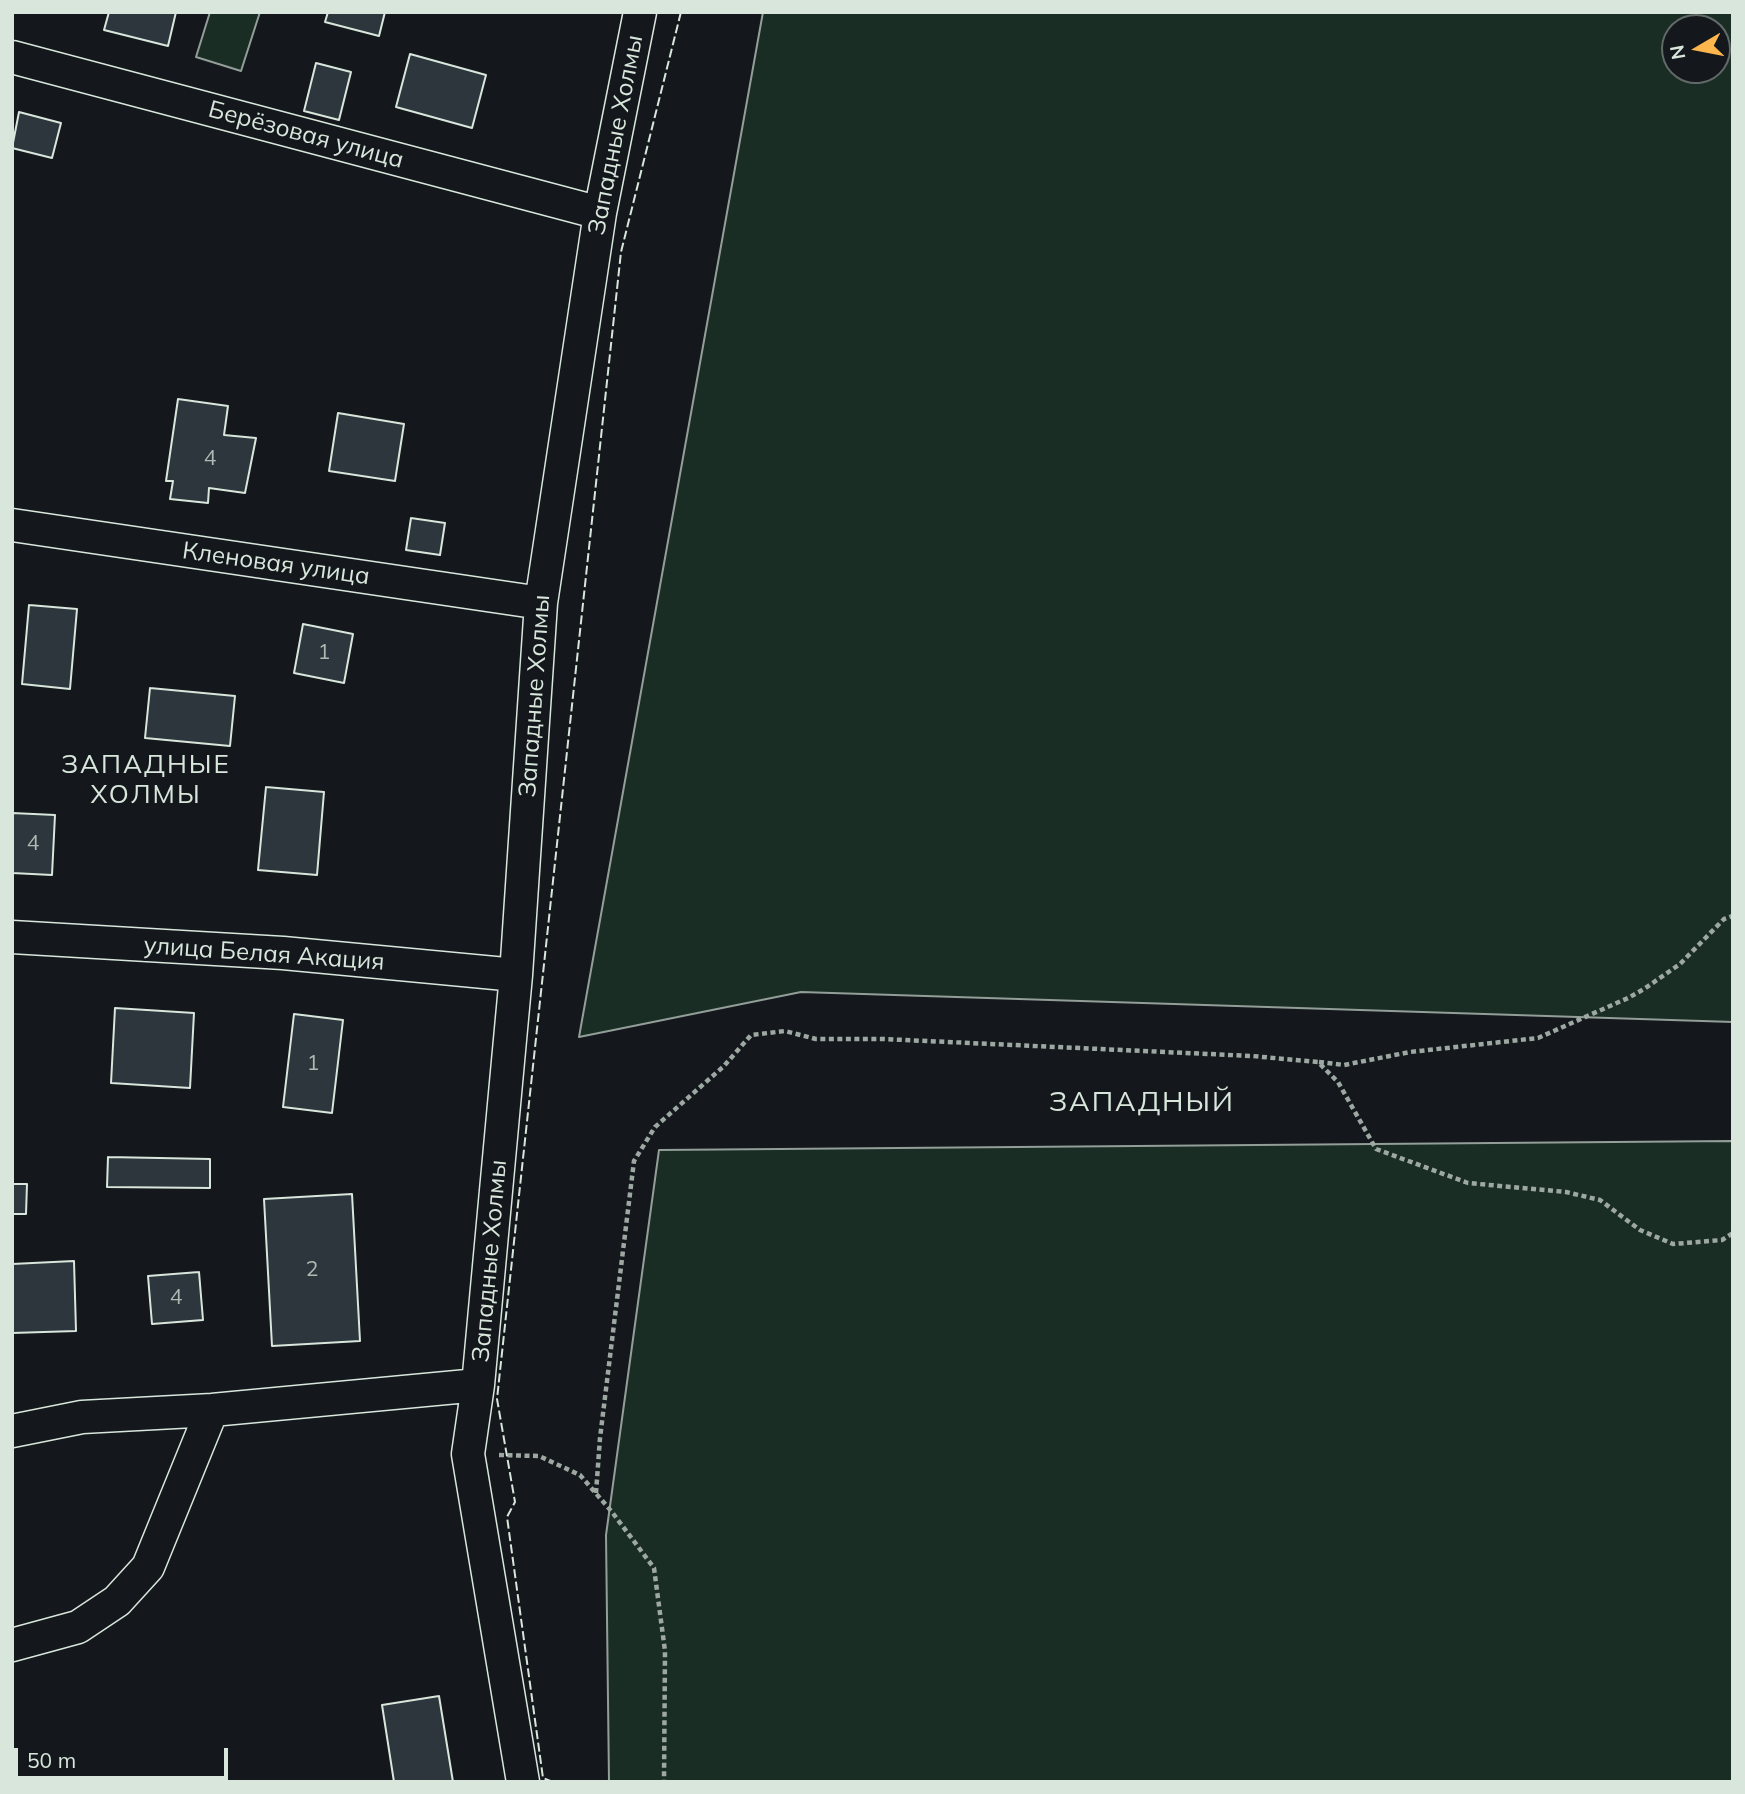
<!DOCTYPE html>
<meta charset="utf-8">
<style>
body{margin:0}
#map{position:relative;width:1745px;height:1794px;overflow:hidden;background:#14181c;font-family:Mulish,sans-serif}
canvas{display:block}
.frame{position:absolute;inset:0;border:14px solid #d8e6dc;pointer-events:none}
.north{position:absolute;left:1661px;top:14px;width:70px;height:70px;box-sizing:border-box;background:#14181c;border:2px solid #626a69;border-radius:50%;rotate:260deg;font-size:19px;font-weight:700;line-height:28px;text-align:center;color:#d8e6dc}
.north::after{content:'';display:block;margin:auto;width:24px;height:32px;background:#ffb74d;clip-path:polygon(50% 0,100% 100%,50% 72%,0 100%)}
.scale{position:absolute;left:14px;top:1748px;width:214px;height:32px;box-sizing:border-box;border:4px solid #d8e6dc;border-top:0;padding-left:9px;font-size:21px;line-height:24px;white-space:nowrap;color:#d8e6dc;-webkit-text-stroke:5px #14181c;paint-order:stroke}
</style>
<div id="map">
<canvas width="1745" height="1794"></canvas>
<div class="frame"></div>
<div class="north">N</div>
<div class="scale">50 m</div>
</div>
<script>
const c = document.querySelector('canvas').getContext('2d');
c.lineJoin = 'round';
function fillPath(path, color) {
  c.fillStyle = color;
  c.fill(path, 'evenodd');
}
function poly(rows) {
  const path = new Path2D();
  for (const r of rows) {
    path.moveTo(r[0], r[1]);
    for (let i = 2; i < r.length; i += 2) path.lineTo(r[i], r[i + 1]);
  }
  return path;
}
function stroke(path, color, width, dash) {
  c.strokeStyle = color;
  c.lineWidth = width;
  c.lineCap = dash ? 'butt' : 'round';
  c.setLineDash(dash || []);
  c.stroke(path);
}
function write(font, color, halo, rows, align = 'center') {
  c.font = font + ' Mulish,sans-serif';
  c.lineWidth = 5;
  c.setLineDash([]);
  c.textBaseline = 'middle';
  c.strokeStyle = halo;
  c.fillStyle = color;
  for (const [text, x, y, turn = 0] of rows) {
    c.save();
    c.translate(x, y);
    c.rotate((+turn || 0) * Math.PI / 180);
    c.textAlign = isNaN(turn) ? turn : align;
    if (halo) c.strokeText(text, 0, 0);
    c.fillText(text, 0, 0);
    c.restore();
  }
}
const green = poly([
 [210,12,260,12,241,71,196,57,210,12],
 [763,12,1733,12,1733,1022,801,992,579,1037,763,12],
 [1675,28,1717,28,1717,70,1675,70,1675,28],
 [1733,1141,1733,1782,609,1782,606,1535,659,1150,1733,1141]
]);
const building = poly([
 [109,12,176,12,168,46,104,30,109,12],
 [328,12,385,12,379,36,325,22,328,12],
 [410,54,486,75,472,128,396,107,410,54],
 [316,63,351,72,339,120,304,111,316,63],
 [19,112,61,123,52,158,12,148,19,112],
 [178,399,228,406,224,435,256,438,245,493,209,488,208,503,170,499,173,481,166,481,178,399],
 [338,413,404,424,395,481,329,471,338,413],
 [411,518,445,523,440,555,406,550,411,518],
 [29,605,77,609,70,689,22,684,29,605],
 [303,624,353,634,344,683,294,673,303,624],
 [150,688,235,696,230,746,145,738,150,688],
 [266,787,324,792,317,875,258,870,266,787],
 [12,813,55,815,52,875,12,873,12,813],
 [115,1008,194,1013,190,1088,111,1083,115,1008],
 [294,1014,343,1020,332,1113,283,1107,294,1014],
 [108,1157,210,1159,210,1188,107,1187,108,1157],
 [12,1184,27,1184,26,1214,12,1214,12,1184],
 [352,1194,360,1341,272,1346,264,1199,352,1194],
 [74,1261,76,1331,12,1333,12,1264,74,1261],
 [199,1272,203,1320,152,1324,148,1276,199,1272],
 [439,1696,453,1782,394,1782,382,1705,439,1696]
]);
const path = poly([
 [1319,1062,1344,1065,1410,1052,1538,1038,1628,998,1644,989,1680,964,1724,919,1733,916],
 [499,1455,539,1456,580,1475,612,1512,654,1568,665,1651,664,1782],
 [596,1493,600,1438,634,1161,655,1127,724,1066,751,1035,785,1031,816,1039,883,1039,1252,1056,1318,1062,1338,1082,1376,1149,1468,1183,1566,1192,1600,1200,1640,1230,1673,1244,1722,1240,1733,1233]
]);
const minor = poly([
 [12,57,600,213],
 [12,525,541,603],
 [12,937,283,953,516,975],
 [12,1431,82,1417,212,1410,478,1385],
 [12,1645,78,1627,117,1601,148,1567,212,1410],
 [523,1782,468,1454,478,1385,516,975,541,603,600,213,640,12]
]);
const fence = poly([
 [553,1782,543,1778,507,1517,515,1502,497,1399,621,252,681,12]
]);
const numberNames = [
 ["4",210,459],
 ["1",324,653],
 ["4",33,844],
 ["1",313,1064],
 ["2",312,1270],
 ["4",176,1298]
];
const streetNames = [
 ["Берёзовая улица",306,135,15],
 ["Западные Холмы",616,135,-79],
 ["Кленовая улица",276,564,8],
 ["Западные Холмы",535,696,-86],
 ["улица Белая Акация",264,954,4],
 ["Западные Холмы",490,1261,-85]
];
const neighbourhoodNames = [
 ["ЗАПАДНЫЕ",146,765],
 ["ХОЛМЫ",146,795]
];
const quarterNames = [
 ["ЗАПАДНЫЙ",1142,1103]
];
fillPath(green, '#1a2d24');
stroke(green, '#939e99', 2);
fillPath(building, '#2c363c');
stroke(building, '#d8e6dc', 2);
stroke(minor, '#d8e6dc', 35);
stroke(path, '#9da8a2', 4.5, [5, 3.5]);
stroke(minor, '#14181c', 32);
stroke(fence, '#d8e6dc', 2, [9, 3.5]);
write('21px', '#adbab4', null, numberNames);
write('24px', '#d8e6dc', '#14181c', streetNames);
c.letterSpacing = '2px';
write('26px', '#d8e6dc', '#14181c', neighbourhoodNames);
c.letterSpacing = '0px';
c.letterSpacing = '2px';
write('28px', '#d8e6dc', '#14181c', quarterNames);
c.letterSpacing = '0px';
</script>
